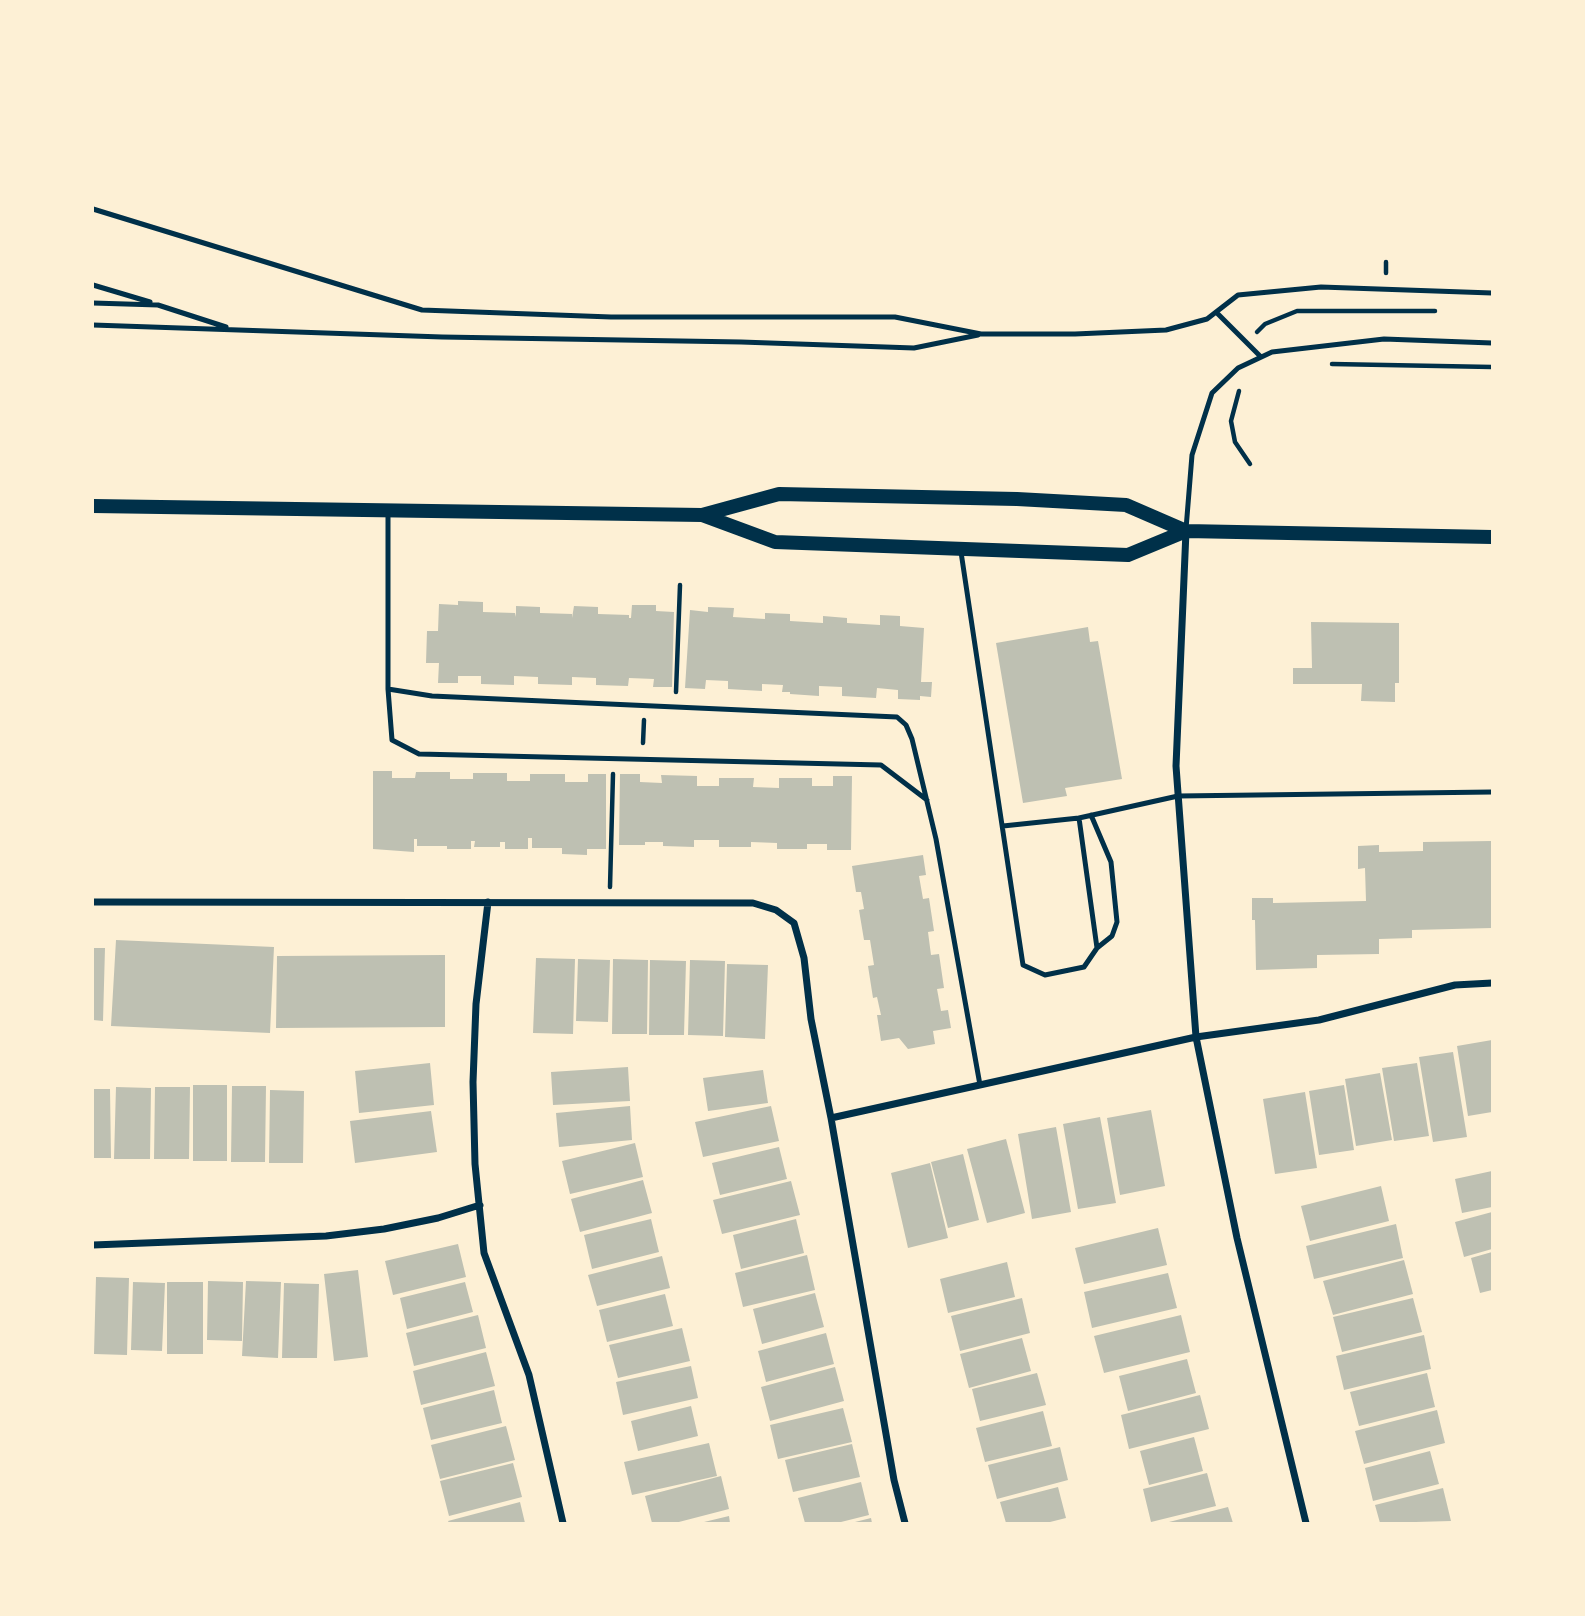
<!DOCTYPE html>
<style>
body{margin:0}
#map{position:relative;width:1585px;height:1616px;overflow:hidden;background:#fdf0d5;font-family:"Archivo Narrow",sans-serif}
canvas{display:block}
.frame{position:absolute;inset:0;border:94px solid #fdf0d5;pointer-events:none}
</style>
<div id="map">
<canvas width="1585" height="1616"></canvas>
<div class="frame"></div>
</div>
<script>
const c = document.querySelector('canvas').getContext('2d');
c.lineJoin = 'round';
function fillPath(path, color) {
  c.fillStyle = color;
  c.fill(path, 'evenodd');
}
function poly(rows) {
  const path = new Path2D();
  for (const r of rows) {
    path.moveTo(r[0], r[1]);
    for (let i = 2; i < r.length; i += 2) path.lineTo(r[i], r[i + 1]);
  }
  return path;
}
function stroke(path, color, width, dash) {
  c.strokeStyle = color;
  c.lineWidth = width;
  c.lineCap = dash ? 'butt' : 'round';
  c.setLineDash(dash || []);
  c.stroke(path);
}
const building = poly([
 [458,601,483,602,483,612,515,613,516,617,516,606,540,607,540,613,572,614,572,618,574,606,598,607,598,614,629,615,629,618,631,618,632,605,656,605,656,611,674,612,672,687,653,687,654,679,629,678,628,686,596,685,596,678,572,677,572,685,538,684,538,677,514,676,514,685,481,684,481,676,458,676,458,683,438,683,439,663,426,663,427,631,438,631,439,604,458,605],
 [708,607,734,608,733,617,765,619,765,613,790,614,790,621,823,623,823,616,847,618,847,623,880,625,880,615,900,616,900,626,924,628,921,682,932,682,931,697,920,696,920,700,898,699,898,690,877,688,876,698,842,696,842,687,819,686,819,696,790,694,790,692,782,692,783,685,762,684,762,691,728,689,728,681,706,680,705,689,685,688,690,610,708,612],
 [1311,622,1399,623,1399,683,1395,683,1395,702,1361,701,1362,684,1293,684,1293,668,1312,668],
 [1088,627,1090,642,1098,641,1122,779,1065,788,1067,796,1023,803,996,643],
 [373,771,392,771,392,778,415,778,416,772,450,772,450,779,473,779,473,773,507,773,507,781,530,781,530,774,565,774,565,782,588,782,588,774,606,774,606,849,587,849,587,855,562,854,562,848,532,848,532,838,528,838,528,849,505,849,505,842,500,842,500,847,474,847,475,841,471,841,471,849,447,849,447,846,417,846,417,839,414,839,414,852,373,849],
 [620,774,640,774,640,782,662,783,661,775,697,776,697,786,719,786,719,778,754,778,753,787,779,788,779,778,812,778,812,786,833,786,833,776,852,776,851,850,827,850,827,844,807,844,807,849,777,849,777,843,751,842,751,847,719,847,719,840,694,840,694,847,663,846,663,842,645,842,645,845,619,845],
 [1492,841,1492,928,1412,930,1412,938,1379,939,1379,954,1317,955,1317,968,1256,970,1255,920,1252,920,1252,898,1273,898,1273,903,1366,901,1365,868,1358,869,1358,846,1379,845,1379,852,1423,851,1423,842],
 [923,855,926,875,919,876,923,899,929,898,934,931,928,932,931,955,939,954,944,988,937,989,941,1011,948,1010,951,1028,933,1031,935,1044,908,1049,899,1038,881,1041,877,1015,881,1015,877,997,873,998,868,966,874,965,870,940,864,940,859,910,864,909,861,892,856,892,852,866],
 [116,940,274,947,270,1033,111,1026],
 [93,948,105,948,103,1021,93,1020],
 [445,955,445,1027,276,1028,277,956],
 [536,958,575,959,573,1034,533,1033],
 [578,959,610,960,608,1022,576,1021],
 [613,959,648,960,647,1034,612,1034],
 [650,960,686,961,684,1035,649,1035],
 [690,960,725,961,723,1036,688,1035],
 [727,964,768,965,765,1039,725,1037],
 [1492,1040,1492,1112,1468,1116,1457,1046],
 [1453,1052,1467,1137,1433,1142,1419,1057],
 [430,1063,434,1105,359,1113,355,1071],
 [1417,1063,1429,1136,1394,1141,1382,1068],
 [628,1067,630,1101,553,1105,551,1072],
 [763,1070,768,1103,708,1111,703,1078],
 [1380,1073,1392,1140,1356,1146,1345,1079],
 [193,1085,227,1085,227,1161,193,1161],
 [1344,1085,1354,1150,1319,1155,1309,1091],
 [232,1086,266,1086,265,1162,231,1162],
 [116,1087,151,1088,150,1159,114,1159],
 [155,1087,190,1087,189,1159,154,1159],
 [93,1089,110,1089,111,1158,93,1158],
 [270,1090,304,1091,303,1163,269,1163],
 [1305,1092,1317,1168,1275,1174,1263,1099],
 [630,1106,632,1140,559,1147,556,1113],
 [771,1106,779,1141,703,1157,695,1122],
 [1151,1110,1165,1186,1120,1195,1107,1118],
 [431,1111,437,1152,355,1163,350,1121],
 [1100,1117,1116,1203,1078,1209,1063,1124],
 [1056,1127,1071,1212,1032,1219,1018,1134],
 [1006,1139,1025,1213,987,1223,967,1149],
 [635,1143,643,1177,570,1194,562,1161],
 [779,1147,787,1179,720,1195,712,1163],
 [963,1154,979,1220,948,1228,931,1162],
 [930,1163,948,1238,908,1248,891,1173],
 [1492,1171,1492,1207,1462,1213,1455,1179],
 [643,1180,652,1213,580,1232,571,1199],
 [791,1181,800,1215,722,1234,713,1200],
 [1381,1186,1389,1221,1310,1241,1301,1206],
 [1492,1212,1492,1249,1464,1257,1455,1222],
 [651,1219,659,1252,592,1269,584,1235],
 [796,1219,804,1253,741,1269,733,1235],
 [1396,1224,1403,1258,1314,1279,1306,1246],
 [1158,1228,1167,1265,1084,1284,1075,1248],
 [458,1244,466,1277,393,1295,385,1261],
 [1492,1252,1492,1290,1480,1293,1471,1258],
 [807,1255,815,1290,743,1307,735,1273],
 [662,1256,670,1288,597,1306,588,1275],
 [1404,1260,1413,1294,1333,1315,1323,1281],
 [1007,1262,1015,1297,948,1313,940,1279],
 [358,1270,368,1357,334,1361,324,1274],
 [1168,1273,1177,1308,1092,1328,1084,1292],
 [96,1277,129,1278,127,1355,94,1354],
 [208,1281,243,1282,242,1341,207,1340],
 [246,1281,281,1282,278,1358,242,1356],
 [133,1282,165,1283,162,1351,131,1350],
 [167,1282,203,1282,203,1354,167,1354],
 [465,1282,473,1312,407,1329,400,1298],
 [284,1283,319,1284,317,1358,282,1358],
 [815,1293,824,1327,762,1344,753,1309],
 [665,1294,673,1326,607,1342,599,1310],
 [1022,1298,1030,1333,960,1351,951,1316],
 [1413,1298,1422,1332,1342,1352,1333,1317],
 [478,1315,486,1348,414,1366,406,1333],
 [1181,1315,1190,1352,1104,1373,1094,1336],
 [682,1328,690,1361,618,1378,609,1345],
 [826,1333,834,1364,766,1382,758,1351],
 [1424,1335,1431,1369,1344,1390,1336,1356],
 [1022,1338,1031,1371,969,1388,960,1354],
 [486,1352,495,1386,421,1405,413,1371],
 [1187,1359,1196,1393,1128,1411,1119,1376],
 [691,1366,698,1398,623,1415,616,1382],
 [835,1367,844,1401,770,1421,761,1387],
 [1037,1373,1046,1405,980,1421,972,1389],
 [1427,1373,1435,1407,1359,1426,1350,1392],
 [494,1390,502,1423,431,1440,423,1408],
 [1200,1395,1209,1429,1129,1449,1121,1415],
 [691,1406,698,1436,638,1451,631,1421],
 [843,1408,852,1442,778,1459,770,1425],
 [1437,1410,1445,1443,1364,1464,1355,1431],
 [1043,1411,1052,1446,985,1462,976,1428],
 [506,1426,515,1460,440,1479,431,1445],
 [1194,1437,1203,1471,1149,1485,1140,1451],
 [709,1443,717,1476,632,1495,624,1462],
 [852,1444,860,1477,793,1492,785,1460],
 [1060,1447,1068,1480,997,1499,988,1465],
 [1430,1451,1439,1484,1373,1501,1365,1468],
 [513,1463,522,1497,449,1516,440,1481],
 [1207,1473,1216,1506,1151,1522,1143,1489],
 [721,1476,729,1509,675,1523,652,1523,645,1496],
 [861,1482,869,1515,837,1523,805,1523,798,1498],
 [1058,1487,1066,1518,1046,1523,1006,1523,1000,1502],
 [1443,1488,1451,1521,1380,1523,1375,1505],
 [520,1502,525,1523,449,1523,448,1521],
 [1228,1507,1233,1523,1169,1523,1169,1522],
 [729,1516,730,1523,704,1523,704,1522],
 [871,1518,872,1523,855,1523,855,1522]
]);
const path = poly([
 [1386,273,1386,262],
 [1257,332,1265,324,1297,311,1435,311],
 [1332,364,1492,367],
 [1239,391,1231,421,1235,442,1250,464],
 [676,692,680,585],
 [643,743,644,720],
 [610,887,613,774]
]);
const service = poly([
 [93,209,422,310,611,317,895,317,981,334,1075,334,1166,330,1207,319,1238,295,1321,287,1492,293],
 [93,285,150,302],
 [93,303,158,305,226,327],
 [1216,312,1261,357],
 [93,325,442,337,741,342,914,348,978,335],
 [388,513,388,689,392,740,419,754,881,765,927,800],
 [1186,529,1192,455,1212,393,1238,368,1272,352,1384,339,1492,343],
 [961,552,1023,965,1045,975,1084,967,1097,948,1079,818,1003,826],
 [388,689,432,696,897,717,906,725,912,739,936,839,980,1085],
 [1091,815,1111,862,1117,922,1112,936,1097,948],
 [1079,818,1178,796,1492,792]
]);
const minor = poly([
 [1186,531,1176,766,1196,1037,1237,1238,1306,1523],
 [93,902,753,903,776,910,794,923,804,958,811,1019,831,1118,894,1480,905,1523],
 [488,902,476,1004,473,1082,475,1164,484,1253,529,1375,563,1523],
 [831,1118,1196,1037,1319,1020,1455,985,1492,983],
 [93,1245,326,1236,384,1229,438,1218,480,1205]
]);
const secondary = poly([
 [93,506,702,515,779,494,1017,499,1126,505,1186,531,1492,537],
 [702,515,775,542,1128,555,1186,531]
]);
fillPath(building, '#bec0b2');
stroke(path, '#003049', 4.5);
stroke(service, '#003049', 5);
stroke(minor, '#003049', 7);
stroke(secondary, '#003049', 14);
</script>
